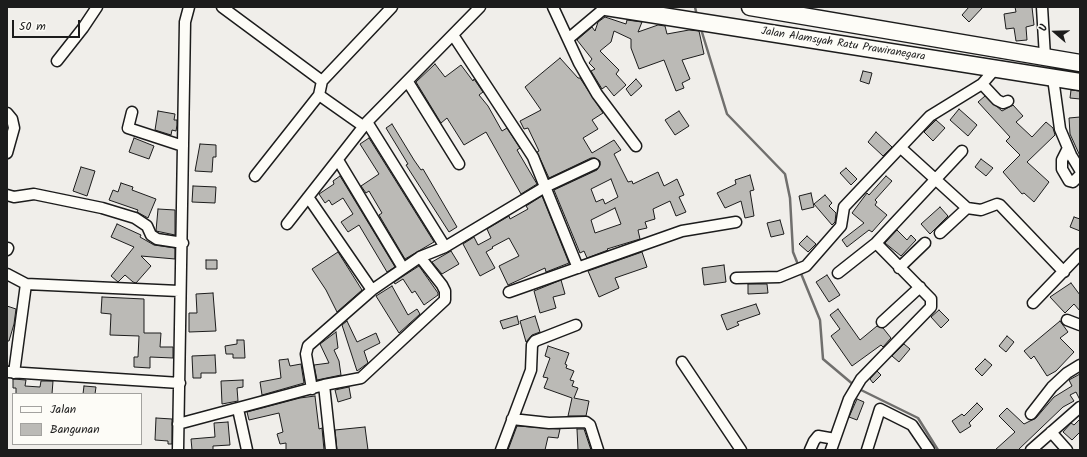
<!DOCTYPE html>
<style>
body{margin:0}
#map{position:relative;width:1087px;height:457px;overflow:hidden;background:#f0eeea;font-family:Kalam,sans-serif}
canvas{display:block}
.frame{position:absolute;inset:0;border:8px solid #1c1c1c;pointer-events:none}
.legend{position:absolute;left:12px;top:393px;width:130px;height:52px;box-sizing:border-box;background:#fdfcf7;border:1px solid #a3a29f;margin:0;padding:5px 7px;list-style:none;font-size:12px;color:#1c1c1c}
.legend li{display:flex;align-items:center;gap:8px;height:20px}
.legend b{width:20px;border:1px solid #a3a29f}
.north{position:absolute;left:1035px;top:12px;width:40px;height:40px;-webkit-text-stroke:3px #fdfcf7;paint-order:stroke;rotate:290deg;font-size:11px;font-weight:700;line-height:16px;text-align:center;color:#1c1c1c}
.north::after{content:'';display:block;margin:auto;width:14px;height:18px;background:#1c1c1c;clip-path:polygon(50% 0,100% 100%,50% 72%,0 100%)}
.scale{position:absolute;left:12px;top:20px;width:68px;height:18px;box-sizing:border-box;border:2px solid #1c1c1c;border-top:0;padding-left:5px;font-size:12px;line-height:14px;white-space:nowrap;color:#1c1c1c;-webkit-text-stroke:3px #fdfcf7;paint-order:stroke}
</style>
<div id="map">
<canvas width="1087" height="457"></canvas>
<div class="frame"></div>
<ul class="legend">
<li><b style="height:5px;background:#fdfcf7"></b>Jalan</li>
<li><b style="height:11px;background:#bbbab6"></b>Bangunan</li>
</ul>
<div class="north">U</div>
<div class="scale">50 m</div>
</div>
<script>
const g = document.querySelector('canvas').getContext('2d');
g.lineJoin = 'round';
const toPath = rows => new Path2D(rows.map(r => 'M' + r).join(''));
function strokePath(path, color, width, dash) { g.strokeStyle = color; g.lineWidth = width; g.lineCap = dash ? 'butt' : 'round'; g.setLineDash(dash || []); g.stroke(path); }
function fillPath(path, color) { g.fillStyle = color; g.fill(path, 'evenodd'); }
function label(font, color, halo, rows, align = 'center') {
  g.font = font + ' Kalam,sans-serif'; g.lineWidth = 3.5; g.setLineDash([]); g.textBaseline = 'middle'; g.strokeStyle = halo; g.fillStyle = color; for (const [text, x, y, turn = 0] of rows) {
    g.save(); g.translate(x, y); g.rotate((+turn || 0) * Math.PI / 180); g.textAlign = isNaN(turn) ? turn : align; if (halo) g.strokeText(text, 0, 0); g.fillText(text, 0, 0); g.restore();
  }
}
strokePath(toPath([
 [695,7,697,16],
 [701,29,727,114,785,174,790,198,793,252,799,267],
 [800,271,820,320,823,359,855,386],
 [859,389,918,418,938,450]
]), '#706f6d', 2.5);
const building = toPath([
 [969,7,983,7,969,22,962,15,969,7],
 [1015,7,1032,7,1034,25,1026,27,1027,40,1016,41,1014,28,1006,29,1004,14,1016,12,1015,7],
 [605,17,626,24,627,20,642,22,638,32,658,25,665,26,667,34,689,30,699,31,704,54,682,60,690,79,682,83,684,88,676,91,664,60,639,69,631,48,631,39,614,31,611,42,600,51,619,70,616,74,626,85,614,96,606,86,602,89,591,71,595,69,589,63,592,59,577,40,592,27,595,31,598,22,605,17],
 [560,58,578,78,580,78,603,113,592,120,598,129,583,138,592,153,614,140,621,150,614,154,628,182,632,181,633,184,658,172,664,186,677,179,684,195,679,197,686,212,676,216,670,201,653,209,655,219,645,222,647,228,638,230,640,239,607,249,608,250,587,258,584,251,580,253,554,190,597,170,600,165,600,161,595,158,591,158,549,178,537,152,539,151,528,128,524,129,520,121,541,110,525,87,560,58],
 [611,179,618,197,605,204,603,199,596,202,591,189,611,179],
 [615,208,621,224,595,233,591,220,615,208],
 [435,64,445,77,461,65,473,81,474,79,483,92,479,95,488,106,502,131,507,128,518,145,520,148,517,150,537,184,521,194,486,132,464,145,447,118,441,123,416,82,435,64],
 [863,71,872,73,869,84,860,81,863,71],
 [636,79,642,86,631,96,626,89,636,79],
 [1071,90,1080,91,1080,99,1070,98,1071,90],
 [985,96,1002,111,1013,105,1023,116,1016,122,1032,137,1046,122,1053,128,1055,135,1027,162,1049,182,1034,202,1024,193,1022,194,1003,172,1020,155,1006,141,1010,137,978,102,985,96],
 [959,109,977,125,968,136,950,120,959,109],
 [158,111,175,114,174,120,177,120,177,125,176,131,172,130,171,135,155,130,158,111],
 [679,111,689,126,675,135,665,120,679,111],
 [1080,117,1080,156,1070,134,1069,118,1080,117],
 [936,120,945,128,933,141,924,132,936,120],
 [392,124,414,160,421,170,423,169,457,227,449,232,406,165,408,164,386,128,392,124],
 [876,132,892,147,883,156,868,142,876,132],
 [134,138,154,146,149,159,129,152,134,138],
 [369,138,434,242,405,259,379,215,382,213,369,191,366,193,361,186,379,174,360,144,369,138],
 [200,144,216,145,216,157,213,157,212,172,195,171,200,144],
 [981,159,993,168,986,176,975,167,981,159],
 [81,167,95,171,87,196,73,191,81,167],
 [846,168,857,179,851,185,840,173,846,168],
 [750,175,754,190,750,191,754,216,745,218,741,201,725,208,717,193,736,184,735,180,750,175],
 [340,176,395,267,387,272,359,225,348,232,341,222,353,214,343,198,332,205,329,200,325,203,319,194,334,184,333,181,340,176],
 [886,176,892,181,875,200,877,202,875,205,887,215,872,232,869,230,847,247,842,240,864,223,852,213,867,193,869,195,886,176],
 [121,183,133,187,132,190,156,199,148,218,137,212,138,210,109,200,113,190,118,192,121,183],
 [193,186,216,187,215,203,192,202,193,186],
 [811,193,814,207,802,210,799,196,811,193],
 [825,195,832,203,829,206,836,213,835,222,832,225,814,204,825,195],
 [542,196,569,263,546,272,545,268,508,285,499,266,519,256,509,238,492,247,493,248,486,252,495,268,480,276,463,244,474,237,478,245,491,238,487,229,509,216,510,219,528,209,526,206,542,196],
 [940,207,948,216,930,234,921,224,940,207],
 [158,209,175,210,175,235,156,231,158,209],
 [1074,217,1080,219,1080,231,1070,227,1074,217],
 [780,220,784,234,771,237,767,223,780,220],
 [117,224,141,235,140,237,154,245,175,248,175,259,141,256,151,266,136,283,133,282,125,275,118,282,111,276,134,247,111,237,117,224],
 [897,230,907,240,911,235,916,240,901,256,885,243,897,230],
 [807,236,816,244,808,252,799,244,807,236],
 [451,251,459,264,442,274,432,262,451,251],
 [338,252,362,290,337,312,326,290,312,269,338,252],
 [642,252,647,267,615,278,619,288,599,297,588,271,642,252],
 [206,260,217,260,217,269,206,269,206,260],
 [724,265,726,282,704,285,702,268,724,265],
 [419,266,438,293,438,295,424,305,415,291,412,293,403,279,395,284,394,282,419,266],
 [827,275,840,295,829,302,816,282,827,275],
 [561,280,565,294,553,297,556,308,540,313,534,291,561,280],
 [1071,283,1080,295,1080,311,1074,304,1065,313,1050,297,1071,283],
 [748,284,767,284,768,293,748,294,748,284],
 [392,286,408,315,417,309,420,314,399,333,376,296,392,286],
 [213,293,216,331,189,332,189,313,197,313,196,294,213,293],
 [102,297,144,299,144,333,161,333,160,347,173,347,173,358,150,357,150,368,134,367,134,357,138,357,139,336,110,335,111,314,101,313,102,297],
 [756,304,760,314,737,322,739,325,727,330,721,315,756,304],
 [7,306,16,309,14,324,9,341,7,341,7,306],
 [838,309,860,340,877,326,883,328,891,338,883,347,881,345,852,366,831,336,840,329,830,315,838,309],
 [939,310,949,320,941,328,931,317,939,310],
 [517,316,519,324,503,329,500,321,517,316],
 [535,316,540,332,532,335,526,342,520,321,535,316],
 [347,321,357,342,376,333,380,343,364,351,368,363,357,371,342,325,347,321],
 [1060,321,1068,332,1060,338,1074,352,1056,371,1047,376,1034,356,1031,359,1024,351,1060,321],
 [336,332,338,348,334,350,339,361,341,375,317,380,314,365,329,363,320,344,336,332],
 [1007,336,1014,342,1006,352,999,346,1007,336],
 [237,340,244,340,245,358,233,358,233,354,226,354,225,346,237,344,237,340],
 [904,344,910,349,899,362,892,356,904,344],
 [548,346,569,353,565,364,567,365,566,368,574,371,570,380,574,381,572,386,578,388,574,398,589,401,586,416,568,416,572,398,544,388,548,378,543,377,550,358,545,356,548,346],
 [215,355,216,373,201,373,201,378,193,378,192,356,215,355],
 [288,359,290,366,301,364,304,383,262,395,260,382,281,378,279,360,288,359],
 [985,359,992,365,982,376,975,369,985,359],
 [877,371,881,375,873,383,870,379,877,371],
 [1080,374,1080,400,1076,392,1070,395,1074,401,1063,407,1018,450,995,450,1015,432,999,416,1007,408,1024,424,1036,418,1054,397,1072,386,1069,380,1080,374],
 [13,379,26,380,25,386,40,387,41,381,53,381,52,394,16,394,16,388,13,388,13,379],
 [243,380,243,387,237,388,238,401,222,404,221,381,243,380],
 [84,386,96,387,95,394,83,394,84,386],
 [349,387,351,398,338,402,335,390,349,387],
 [315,396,319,429,322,428,324,450,286,450,286,443,280,444,277,434,283,432,279,413,249,420,247,412,300,398,315,396],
 [857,399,864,402,857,420,849,417,857,399],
 [977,403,983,409,969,423,971,426,960,433,952,421,962,414,964,416,977,403],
 [156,418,172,419,172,444,168,444,168,441,155,440,156,418],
 [1080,419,1080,432,1072,440,1063,432,1071,423,1074,425,1080,419],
 [228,422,230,445,213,446,213,450,192,450,191,439,215,437,214,423,228,422],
 [517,426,560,429,558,438,548,437,545,450,508,450,517,426],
 [365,427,368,450,337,450,335,430,365,427],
 [577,429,584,429,591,450,578,450,577,429]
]);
fillPath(building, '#bbbab6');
strokePath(building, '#1c1c1c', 1);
const minor = toPath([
 [222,7,322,81,319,95,363,126],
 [553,7,579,63,597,94,636,146],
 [1042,7,1045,57],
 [453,35,533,157,578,268],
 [568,39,606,7],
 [57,61,83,28,97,7],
 [1053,78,1060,129,1071,155,1080,170],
 [322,81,392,7],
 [408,82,459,164],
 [982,84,997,100,1003,103,1008,101],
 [132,112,128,128,183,146],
 [7,113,12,119,14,128,7,153],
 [367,122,445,247,545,187,594,164],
 [901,148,967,208,981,210,997,204,1000,205,1064,272],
 [1068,148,1062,160,1062,169,1069,181,1073,182,1080,175],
 [338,160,403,268],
 [255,176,319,95],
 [7,195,14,197,34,194,102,208,135,218,147,226,151,235,157,239,183,243],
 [308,197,372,290],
 [287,224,367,122,480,7],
 [940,233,967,208],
 [7,250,8,248],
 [899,268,925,243],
 [838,273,876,243],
 [7,274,26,284],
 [736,278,779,277,806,266,841,226,844,207,930,116,982,84,995,69],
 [509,292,682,231,736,222],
 [1033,303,1080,254],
 [1067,320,1080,325],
 [882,322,920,287],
 [682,362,741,450],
 [8,372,180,383],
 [14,373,26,284,179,291],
 [324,385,331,450],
 [312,389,306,354,308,346,372,290,420,257,445,247],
 [238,409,247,450],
 [1031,414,1052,387,1067,373,1080,365],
 [512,419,549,423,586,422,590,425,598,450],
 [178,424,324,385,361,378,445,300,445,291,442,285,420,257],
 [1051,432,1067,450],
 [178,450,185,22,189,7],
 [501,450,531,370,532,345,535,341,576,325],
 [810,450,814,441,818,436,835,439],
 [831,450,849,399,861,379,931,307,931,299,876,243,962,151],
 [867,450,880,409,912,425,929,450],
 [1031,450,1080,407]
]);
const trunk = toPath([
 [606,7,1080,82],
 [750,7,1080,63]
]);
strokePath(minor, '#1c1c1c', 13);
strokePath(trunk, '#1c1c1c', 19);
strokePath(minor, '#fdfcf7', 10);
strokePath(trunk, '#fdfcf7', 16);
label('11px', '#1c1c1c', '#fdfcf7', [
 ["Jalan Alamsyah Ratu Prawiranegara",843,45,9]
]);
</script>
